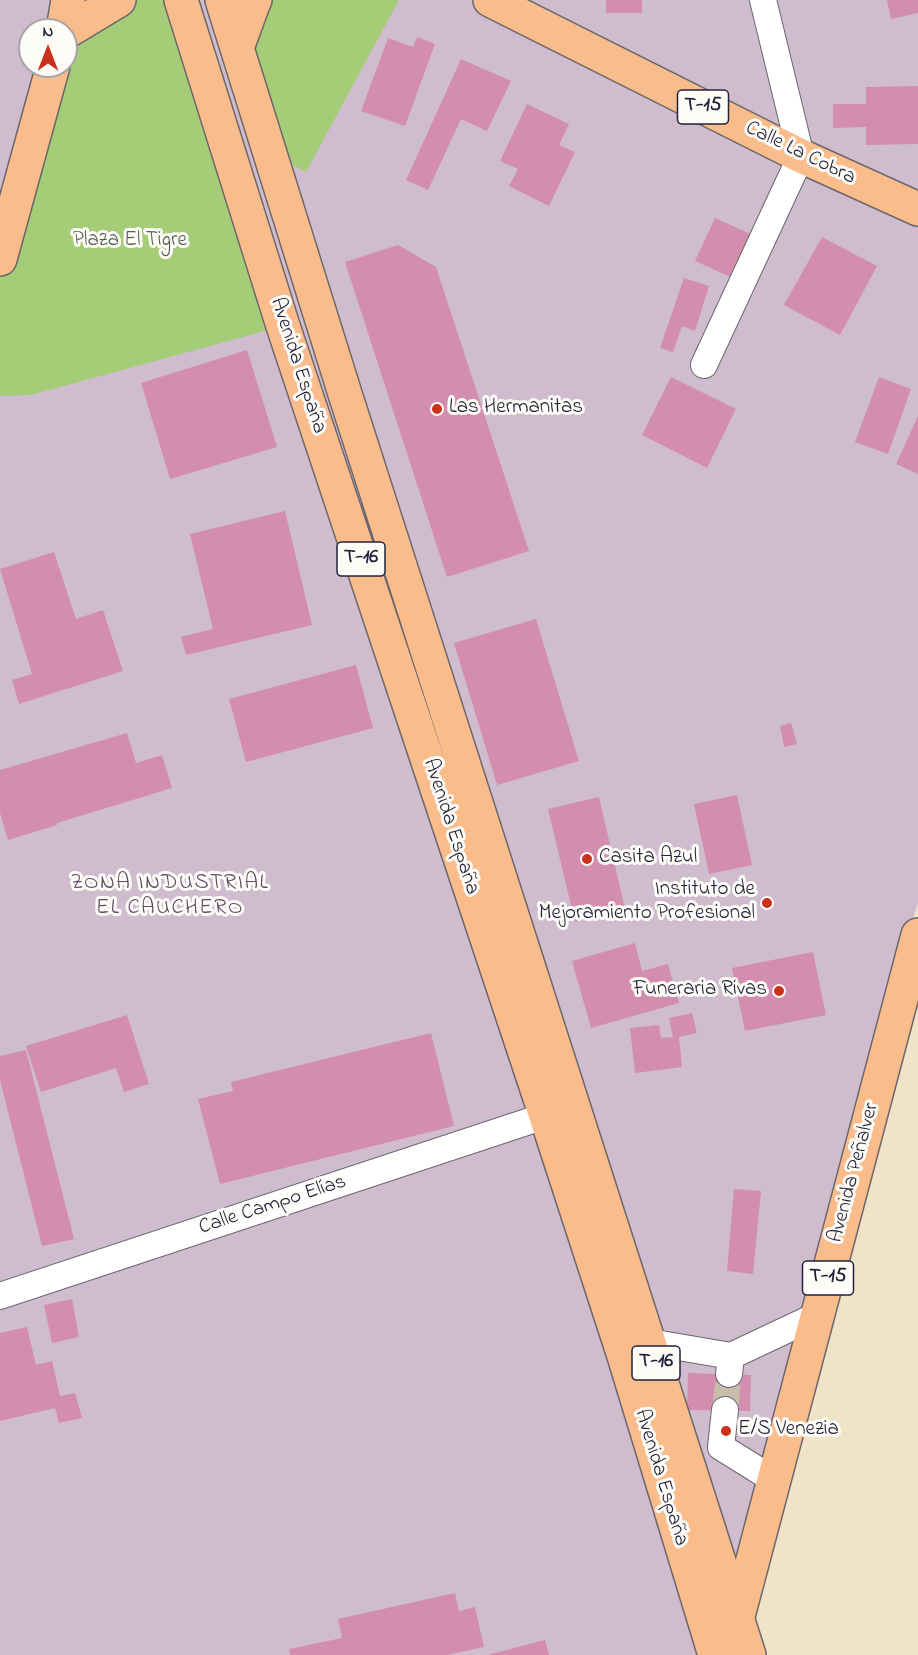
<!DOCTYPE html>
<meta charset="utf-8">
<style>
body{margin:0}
#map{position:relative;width:918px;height:1655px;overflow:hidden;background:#f1e3c7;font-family:"Indie Flower",sans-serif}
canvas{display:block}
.north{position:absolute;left:18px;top:18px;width:60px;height:60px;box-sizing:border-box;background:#fdfcf7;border:2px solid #a5a5ac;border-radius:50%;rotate:0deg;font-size:16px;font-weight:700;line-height:24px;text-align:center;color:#22223b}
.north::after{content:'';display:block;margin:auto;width:21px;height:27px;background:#c8321e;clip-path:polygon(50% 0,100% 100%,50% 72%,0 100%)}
</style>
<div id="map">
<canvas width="918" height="1655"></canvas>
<div class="north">N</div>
</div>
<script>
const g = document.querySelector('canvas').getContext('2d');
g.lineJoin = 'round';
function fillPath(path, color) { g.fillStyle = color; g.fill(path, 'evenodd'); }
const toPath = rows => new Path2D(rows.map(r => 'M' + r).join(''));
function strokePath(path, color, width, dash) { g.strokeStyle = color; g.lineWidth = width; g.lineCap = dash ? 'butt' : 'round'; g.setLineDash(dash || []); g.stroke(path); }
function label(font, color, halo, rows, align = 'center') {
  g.font = font + ' "Indie Flower",sans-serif'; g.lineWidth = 6; g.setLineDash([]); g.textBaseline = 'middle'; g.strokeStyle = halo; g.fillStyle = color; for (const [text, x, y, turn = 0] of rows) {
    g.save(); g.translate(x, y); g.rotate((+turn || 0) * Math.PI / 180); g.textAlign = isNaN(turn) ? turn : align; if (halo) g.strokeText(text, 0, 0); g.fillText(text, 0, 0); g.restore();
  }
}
fillPath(toPath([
 [0,0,918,0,918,903,892,985,734,1655,0,1655],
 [30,30,66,30,66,66,30,66]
]), '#cfbdcf');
fillPath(toPath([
 [119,0,181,0,283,326,31,395,0,396,0,259,66,66,66,32],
 [255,0,399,0,306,172,270,154,237,48]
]), '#a5cc76');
fillPath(toPath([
 [606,0,642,0,642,13,606,13],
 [887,0,918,0,918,13,891,19],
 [417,37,435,44,405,126,361,111,388,38,413,47],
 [461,59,511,81,487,131,461,119,428,190,406,180],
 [918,86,918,144,866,145,866,127,833,128,833,104,866,104,866,87],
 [527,104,569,124,559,145,575,152,549,206,509,186,518,169,500,161],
 [715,218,755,236,735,279,695,261],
 [822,237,877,266,840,335,784,305],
 [398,245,436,267,529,551,447,577,345,262],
 [684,278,709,286,695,331,682,326,673,352,660,348],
 [247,350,277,447,170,479,141,383],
 [671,377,736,409,707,468,642,435],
 [879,377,911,389,888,454,855,442],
 [918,416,918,474,896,464],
 [285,511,312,625,186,655,181,637,213,629,190,534],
 [54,552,76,619,103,610,123,671,19,704,12,680,32,674,0,569],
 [536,619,579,761,497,785,454,643],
 [356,665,373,728,246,762,229,699],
 [791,723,797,744,784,747,780,726],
 [127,733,136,763,162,755,172,788,57,823,57,825,8,840,0,813,0,770],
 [737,795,752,865,709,874,694,804],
 [599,797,625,909,575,922,548,809],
 [635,943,642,971,668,964,679,1003,591,1028,572,961],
 [813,952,826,1015,745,1031,732,968],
 [692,1013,697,1033,679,1037,682,1067,635,1073,630,1028,659,1025,661,1038,673,1037,669,1018],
 [127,1015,149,1084,124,1092,116,1068,41,1092,26,1046],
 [431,1033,454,1126,220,1184,198,1099,233,1091,231,1082],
 [26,1050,74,1239,42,1246,0,1080,0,1056],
 [734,1189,761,1191,753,1274,727,1271],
 [72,1299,79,1337,52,1343,44,1305],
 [27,1327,36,1365,52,1361,60,1396,75,1393,82,1418,59,1423,55,1408,0,1421,0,1333],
 [688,1373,751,1375,750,1411,687,1410],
 [455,1593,459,1611,475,1607,484,1647,447,1655,290,1655,289,1649,342,1638,338,1619],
 [545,1640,549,1655,491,1655,491,1654]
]), '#d38daf');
strokePath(toPath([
 [725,1410,729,1374]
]), '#c8bcab', 26, [26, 13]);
const minor = toPath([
 [704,365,801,156,763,0],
 [0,1296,563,1110],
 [649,1342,731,1356],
 [729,1374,731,1356,818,1315],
 [725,1410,721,1447,774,1480]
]);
const major = toPath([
 [490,0,801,156,918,209],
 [737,1620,918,935]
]);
const highway = toPath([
 [181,0,283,326,546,1116,624,1356,715,1655],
 [222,0,346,397,749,1655],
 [63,30,68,0],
 [66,32,119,0],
 [237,48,253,4,255,0],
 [0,259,53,66]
]);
strokePath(minor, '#6a666c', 28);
strokePath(major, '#6a666c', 36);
strokePath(highway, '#6a666c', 36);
strokePath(minor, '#fff', 26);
strokePath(major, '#f9bc8a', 33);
strokePath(highway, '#f9bc8a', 33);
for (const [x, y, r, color] of [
 [437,409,6,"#c8321e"],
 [587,859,6,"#c8321e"],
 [767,903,6,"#c8321e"],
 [779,991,6,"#c8321e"],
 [726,1431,6,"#c8321e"]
]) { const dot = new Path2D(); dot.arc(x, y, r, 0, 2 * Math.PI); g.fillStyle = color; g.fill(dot); strokePath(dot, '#fdfcf7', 2); }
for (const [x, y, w] of [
 [703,107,51],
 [361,559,48],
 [828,1278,51],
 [656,1363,48]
]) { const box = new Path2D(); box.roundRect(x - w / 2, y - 17, w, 34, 4.5); g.fillStyle = '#fdfcf7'; g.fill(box); strokePath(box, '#22223b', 1.5); }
label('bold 20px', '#22223b', null, [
 ["T-15",703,107],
 ["T-16",361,559],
 ["T-15",828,1278],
 ["T-16",656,1363]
]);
label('21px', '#22223b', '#fdfcf7', [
 ["Calle La Cobra",800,154,26],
 ["Avenida España",297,366,72],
 ["Avenida España",450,827,72],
 ["Avenida Peñalver",855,1173,-75],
 ["Calle Campo Elías",273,1206,-18],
 ["Avenida España",660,1478,73]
]);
label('21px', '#505e50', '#fdfcf7', [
 ["Plaza El Tigre",130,242]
]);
label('21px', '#22223b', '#fdfcf7', [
 ["Las Hermanitas",449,409],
 ["Casita Azul",599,859],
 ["Instituto de",755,891,"right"],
 ["Mejoramiento Profesional",755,915,"right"],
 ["Funeraria Rivas",767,991,"right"],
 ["E/S Venezia",738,1431]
], 'left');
g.letterSpacing = '1.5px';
label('22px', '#604764', '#fdfcf7', [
 ["ZONA INDUSTRIAL",170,884],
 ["EL CAUCHERO",170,909]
]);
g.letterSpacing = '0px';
</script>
